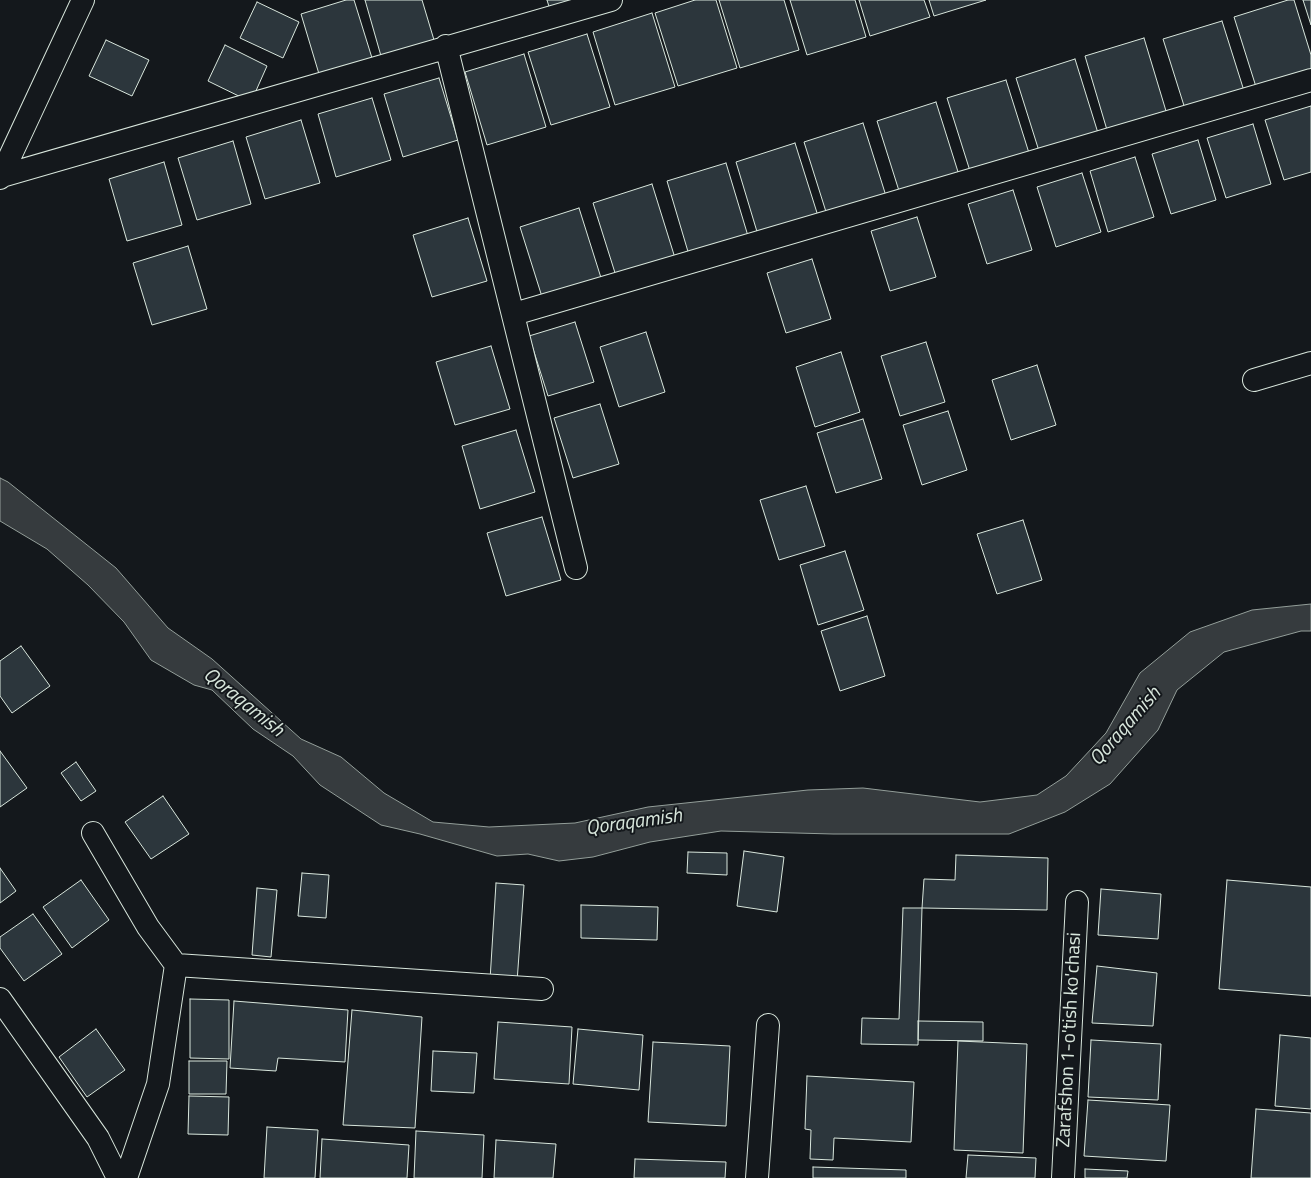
<!DOCTYPE html>
<style>
body{margin:0}
canvas{display:block;background:#14181c}
</style>
<canvas width="1311" height="1178"></canvas>
<script>
const g = document.querySelector('canvas').getContext('2d');
g.lineJoin = 'round';
function fillPath(path, color) { g.fillStyle = color; g.fill(path, 'evenodd'); }
const toPath = rows => new Path2D(rows.map(r => 'M' + r).join(''));
function strokePath(path, color, width, dash) { g.strokeStyle = color; g.lineWidth = width; g.lineCap = dash ? 'butt' : 'round'; g.setLineDash(dash || []); g.stroke(path); }
function label(font, color, halo, rows, align = 'center') {
  g.font = font + ' "Titillium Web",sans-serif'; g.lineWidth = 4; g.setLineDash([]); g.textBaseline = 'middle'; g.strokeStyle = halo; g.fillStyle = color; for (const [text, x, y, turn = 0] of rows) {
    g.save(); g.translate(x, y); g.rotate((+turn || 0) * Math.PI / 180); g.textAlign = isNaN(turn) ? turn : align; if (halo) g.strokeText(text, 0, 0); g.fillText(text, 0, 0); g.restore();
  }
}
const water = toPath([
 [0,478,8,482,116,568,168,628,212,659,301,739,341,757,384,793,433,822,489,827,575,823,648,807,808,790,863,788,980,802,1037,795,1066,776,1106,733,1140,673,1190,632,1252,610,1311,604,1311,631,1301,631,1224,652,1177,690,1158,730,1110,784,1065,812,1009,834,833,834,721,831,650,842,593,857,559,861,528,854,497,856,420,834,381,825,320,785,293,756,253,729,212,690,194,685,151,660,124,622,88,585,47,549,0,521,0,478]
]);
fillPath(water, '#363b3e');
strokePath(water, '#939e99', 1);
const building = toPath([
 [346,0,354,0,372,58,319,74,301,14,346,0],
 [365,0,422,0,434,40,381,56,365,0],
 [547,0,593,0,551,13,547,0],
 [695,0,716,0,737,68,678,86,655,13,695,0],
 [719,0,784,0,799,50,740,68,719,0],
 [790,0,855,0,866,37,807,55,790,0],
 [859,0,924,0,930,17,870,36,859,0],
 [929,0,986,0,934,16,929,0],
 [1288,0,1294,0,1311,55,1311,73,1257,90,1234,17,1288,0],
 [1303,0,1311,0,1311,25,1303,0],
 [257,2,299,22,283,58,240,38,257,2],
 [652,13,675,87,615,105,593,32,652,13],
 [1222,21,1245,94,1186,112,1163,39,1222,21],
 [587,34,610,107,551,125,528,52,587,34],
 [1144,38,1166,111,1107,130,1085,56,1144,38],
 [106,40,149,60,132,96,89,76,106,40],
 [225,45,267,66,251,102,208,81,225,45],
 [524,54,546,127,487,145,465,72,524,54],
 [1075,59,1098,133,1039,151,1016,78,1075,59],
 [439,78,458,140,403,157,384,94,439,78],
 [1006,80,1029,153,970,171,947,98,1006,80],
 [372,98,391,160,336,177,318,114,372,98],
 [936,102,959,175,900,194,877,121,936,102],
 [1311,106,1311,172,1284,180,1265,120,1311,106],
 [301,120,320,183,265,199,246,137,301,120],
 [863,123,886,196,827,215,804,142,863,123],
 [1253,124,1271,184,1226,198,1207,138,1253,124],
 [1198,140,1216,200,1171,214,1152,154,1198,140],
 [233,141,251,204,197,220,178,158,233,141],
 [795,143,818,216,758,235,736,162,795,143],
 [1135,157,1154,217,1108,232,1090,171,1135,157],
 [164,162,182,225,127,241,109,179,164,162],
 [726,163,748,236,689,255,667,181,726,163],
 [1082,173,1101,232,1056,247,1037,187,1082,173],
 [652,184,675,258,616,276,593,203,652,184],
 [1013,190,1032,250,987,264,968,204,1013,190],
 [579,208,602,281,543,300,520,227,579,208],
 [917,217,936,277,890,291,871,231,917,217],
 [468,218,487,281,432,297,413,235,468,218],
 [188,246,207,309,152,325,133,263,188,246],
 [812,259,831,319,786,333,767,273,812,259],
 [575,322,594,382,548,396,529,336,575,322],
 [646,332,665,392,619,407,600,347,646,332],
 [926,342,945,402,900,416,881,356,926,342],
 [491,346,510,409,455,425,436,362,491,346],
 [841,352,860,412,815,427,796,367,841,352],
 [1037,365,1056,425,1011,440,992,380,1037,365],
 [600,404,619,464,573,478,554,418,600,404],
 [948,411,967,470,922,485,903,425,948,411],
 [863,419,882,479,836,493,817,433,863,419],
 [516,430,535,492,480,509,462,446,516,430],
 [806,486,825,546,779,560,760,500,806,486],
 [542,517,561,580,506,596,487,533,542,517],
 [1023,520,1042,580,997,594,977,534,1023,520],
 [845,551,864,610,818,625,800,565,845,551],
 [867,616,885,676,840,691,821,631,867,616],
 [21,646,50,686,12,713,0,696,0,661,21,646],
 [0,751,27,788,0,807,0,751],
 [76,762,96,791,81,801,61,773,76,762],
 [163,796,189,834,151,859,125,822,163,796],
 [744,851,784,857,777,912,737,906,744,851],
 [688,852,727,853,727,875,687,873,688,852],
 [956,855,1048,858,1047,910,922,908,924,879,955,880,956,855],
 [0,868,16,891,0,903,0,868],
 [302,873,329,875,326,918,298,916,302,873],
 [81,880,109,920,72,948,43,907,81,880],
 [1227,880,1311,887,1311,996,1219,989,1227,880],
 [496,883,524,885,517,982,490,980,496,883],
 [257,888,277,890,271,957,252,955,257,888],
 [1101,889,1161,894,1158,939,1098,935,1101,889],
 [581,905,658,907,657,940,581,938,581,905],
 [903,908,922,908,918,1045,861,1044,862,1018,899,1019,903,908],
 [33,914,62,954,24,981,0,948,0,937,33,914],
 [1097,966,1157,973,1153,1026,1092,1023,1097,966],
 [190,999,229,1000,229,1059,190,1058,190,999],
 [234,1001,348,1010,345,1062,278,1058,276,1071,230,1068,234,1001],
 [352,1010,422,1017,415,1128,343,1125,352,1010],
 [918,1021,983,1022,983,1041,918,1040,918,1021],
 [498,1022,572,1027,569,1084,494,1079,498,1022],
 [96,1029,125,1070,87,1097,59,1057,96,1029],
 [578,1029,643,1035,639,1090,573,1084,578,1029],
 [1280,1035,1311,1038,1311,1109,1275,1106,1280,1035],
 [1091,1040,1161,1044,1158,1100,1088,1097,1091,1040],
 [958,1041,1027,1044,1023,1153,954,1150,958,1041],
 [653,1042,730,1046,726,1126,648,1122,653,1042],
 [433,1051,477,1053,474,1093,431,1091,433,1051],
 [189,1061,227,1061,226,1094,189,1094,189,1061],
 [807,1076,914,1082,911,1142,834,1138,833,1160,810,1159,811,1130,805,1129,807,1076],
 [189,1096,229,1097,228,1135,188,1134,189,1096],
 [1088,1100,1170,1105,1166,1161,1084,1156,1088,1100],
 [1256,1109,1311,1113,1311,1178,1251,1178,1256,1109],
 [267,1127,318,1130,315,1178,264,1178,267,1127],
 [416,1131,484,1135,482,1178,414,1178,416,1131],
 [322,1139,409,1145,407,1178,320,1178,322,1139],
 [496,1140,556,1144,553,1178,494,1178,496,1140],
 [968,1155,1036,1158,1035,1178,966,1178,968,1155],
 [635,1159,726,1162,725,1178,634,1178,635,1159],
 [813,1167,906,1170,906,1178,813,1178,813,1167],
 [1085,1169,1128,1171,1127,1178,1085,1178,1085,1169]
]);
fillPath(building, '#2c363c');
strokePath(building, '#d8e6dc', 1);
const street = toPath([
 [446,46,576,568],
 [2,176,611,0],
 [0,178,83,0],
 [514,314,1311,80],
 [1254,380,1311,363],
 [93,833,148,927,176,965,158,1084,126,1178],
 [176,965,542,989],
 [0,999,98,1138,118,1178],
 [757,1178,768,1025],
 [1063,1178,1077,902]
]);
strokePath(street, '#d8e6dc', 24);
strokePath(street, '#14181c', 22);
label('19px', '#d8e6dc', '#14181c', [
 ["Zarafshon 1-o'tish ko'chasi",1070,1040,-87]
]);
label('italic 20px', '#d8e6dc', '#14181c', [
 ["Qoraqamish",243,703,39],
 ["Qoraqamish",1126,727,-49],
 ["Qoraqamish",634,823,-8]
]);
</script>
